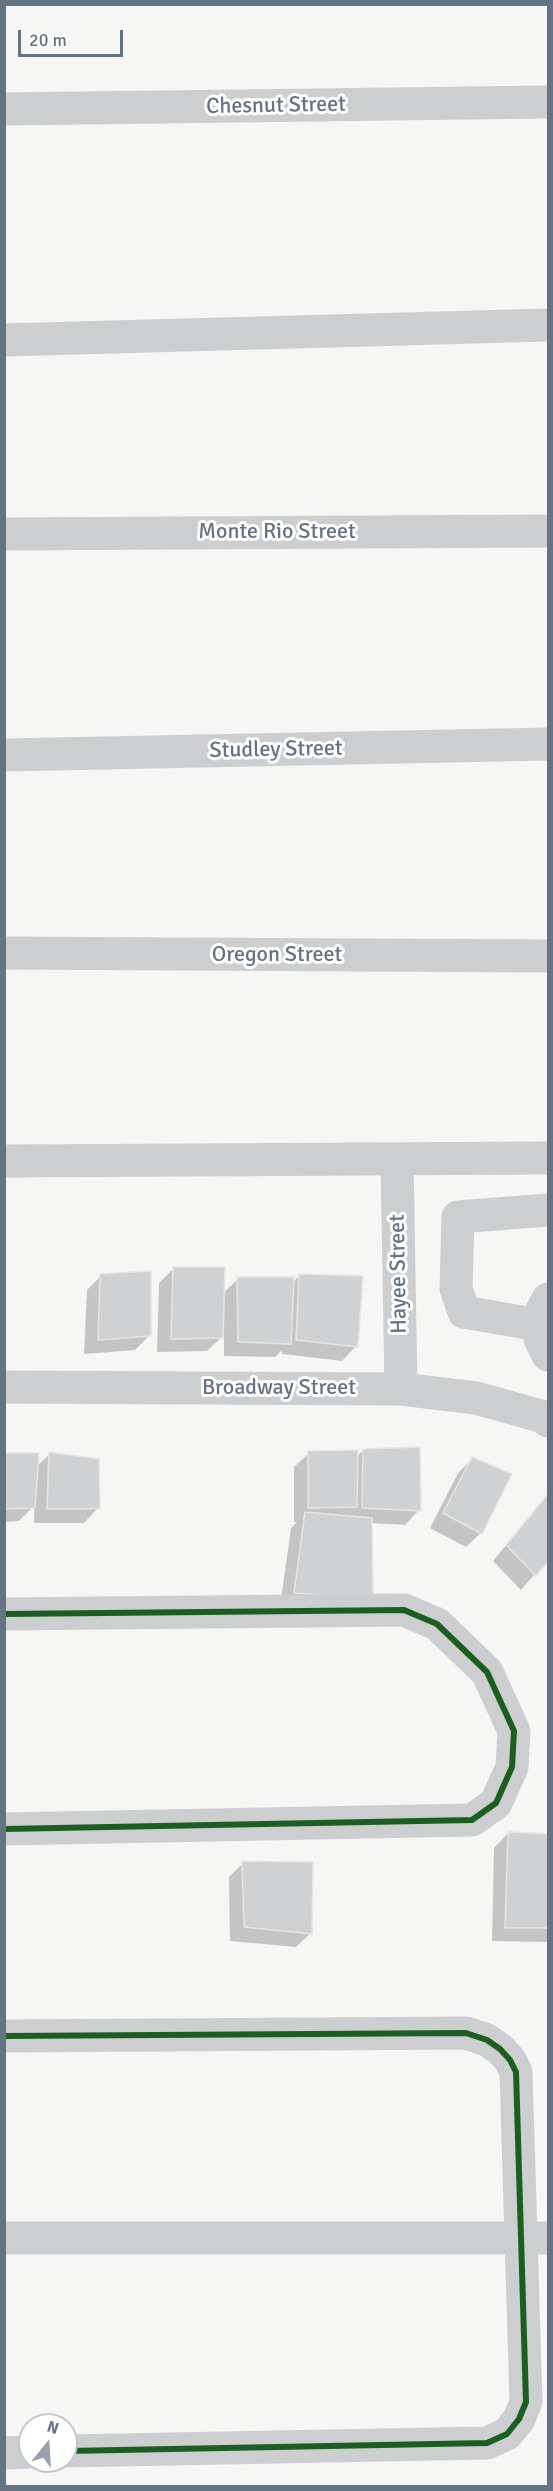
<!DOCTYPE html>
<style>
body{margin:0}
#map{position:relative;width:553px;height:2491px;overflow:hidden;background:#f6f6f5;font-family:Signika,sans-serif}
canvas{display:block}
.frame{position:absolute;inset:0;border:6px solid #657485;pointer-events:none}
.north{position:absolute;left:18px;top:2413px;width:60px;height:60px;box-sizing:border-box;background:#fff;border:2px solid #c1c7ce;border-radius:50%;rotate:18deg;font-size:16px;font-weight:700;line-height:24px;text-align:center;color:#657485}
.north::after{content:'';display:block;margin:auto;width:21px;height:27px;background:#98a2ac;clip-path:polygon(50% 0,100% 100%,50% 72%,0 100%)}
.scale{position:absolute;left:18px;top:30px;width:105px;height:27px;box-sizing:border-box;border:3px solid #657485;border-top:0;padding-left:8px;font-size:18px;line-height:21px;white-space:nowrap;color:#657485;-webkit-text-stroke:4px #fff;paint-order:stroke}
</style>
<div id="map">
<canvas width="553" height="2491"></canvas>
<div class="frame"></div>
<div class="north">N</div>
<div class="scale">20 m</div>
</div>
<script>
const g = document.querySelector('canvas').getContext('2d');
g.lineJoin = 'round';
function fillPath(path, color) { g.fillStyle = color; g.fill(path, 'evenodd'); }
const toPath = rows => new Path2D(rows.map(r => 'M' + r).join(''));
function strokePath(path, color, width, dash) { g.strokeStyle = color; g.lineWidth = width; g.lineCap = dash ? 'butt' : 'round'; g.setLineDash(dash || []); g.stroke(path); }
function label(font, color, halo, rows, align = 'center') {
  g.font = font + ' Signika,sans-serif'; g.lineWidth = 6; g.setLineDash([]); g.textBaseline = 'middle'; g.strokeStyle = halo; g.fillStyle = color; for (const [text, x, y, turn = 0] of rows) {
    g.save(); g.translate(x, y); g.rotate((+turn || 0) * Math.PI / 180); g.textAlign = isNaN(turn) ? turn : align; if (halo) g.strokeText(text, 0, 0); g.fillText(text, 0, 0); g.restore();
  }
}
fillPath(toPath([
 [174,1268,223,1293,238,1279,292,1283,299,1276,356,1346,342,1361,282,1354,282,1350,275,1357,224,1356,224,1335,207,1351,157,1352,159,1283],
 [101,1276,150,1335,135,1350,84,1354,87,1290],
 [363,1450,419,1510,405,1525,371,1523,372,1598,280,1607,291,1528,297,1522,294,1522,294,1467,309,1453,356,1458],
 [4,1454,36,1467,50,1454,98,1508,84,1523,34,1523,34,1506,19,1521,4,1522],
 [472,1459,481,1533,466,1547,430,1528,458,1473],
 [548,1497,548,1559,521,1590,493,1561,534,1511],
 [508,1833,548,1835,548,1942,492,1941,494,1848],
 [243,1863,311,1933,296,1947,230,1941,229,1877]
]), '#0003');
const building = toPath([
 [173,1267,225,1267,223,1338,171,1339,173,1267],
 [151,1271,151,1336,98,1340,100,1274,151,1271],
 [299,1274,363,1276,358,1347,296,1340,299,1274],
 [237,1277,294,1277,291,1344,238,1342,237,1277],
 [420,1447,421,1511,362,1508,363,1449,420,1447],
 [358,1450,357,1507,308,1508,308,1451,358,1450],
 [49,1452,99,1459,100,1509,47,1509,49,1452],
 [4,1453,39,1453,35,1508,4,1509,4,1453],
 [472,1457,512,1474,482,1534,443,1513,472,1457],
 [548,1494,548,1562,536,1576,506,1545,548,1494],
 [305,1512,372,1518,373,1598,294,1593,305,1512],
 [508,1832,548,1834,548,1928,505,1928,508,1832],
 [242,1861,313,1862,312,1934,244,1927,242,1861]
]);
fillPath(building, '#d0d1d2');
strokePath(building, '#e5e5e4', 1.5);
strokePath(toPath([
 [4,109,548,102],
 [4,340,548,325],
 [4,534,548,531],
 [4,755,548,744],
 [4,953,548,956],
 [397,1159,401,1389],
 [4,1161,548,1158],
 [548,1299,541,1312,539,1325,540,1339,548,1355],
 [539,1325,464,1312,456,1289,458,1217,548,1210],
 [4,1387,401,1389,476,1398,544,1417,548,1421],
 [4,1614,404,1610,437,1624,487,1672,514,1731,512,1767,496,1803,472,1820,4,1829],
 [4,2036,466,2033,487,2040,500,2049,510,2060,516,2072,526,2402,519,2419,507,2434,487,2443,66,2451],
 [4,2238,548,2238],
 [4,2453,30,2452]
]), '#cdced0', 33);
strokePath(toPath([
 [4,1614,404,1610,437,1624,487,1672,514,1731,512,1767,496,1803,472,1820,4,1829],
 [4,2036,466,2033,487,2040,500,2049,510,2060,516,2072,526,2402,519,2419,507,2434,487,2443,66,2451]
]), '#1b5e20', 6);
label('22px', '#657485', '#fff', [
 ["Chesnut Street",276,106,-1],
 ["Monte Rio Street",277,532],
 ["Studley Street",276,750,-1],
 ["Oregon Street",277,955],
 ["Hayee Street",399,1274,-91],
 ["Broadway Street",279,1388]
]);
</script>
